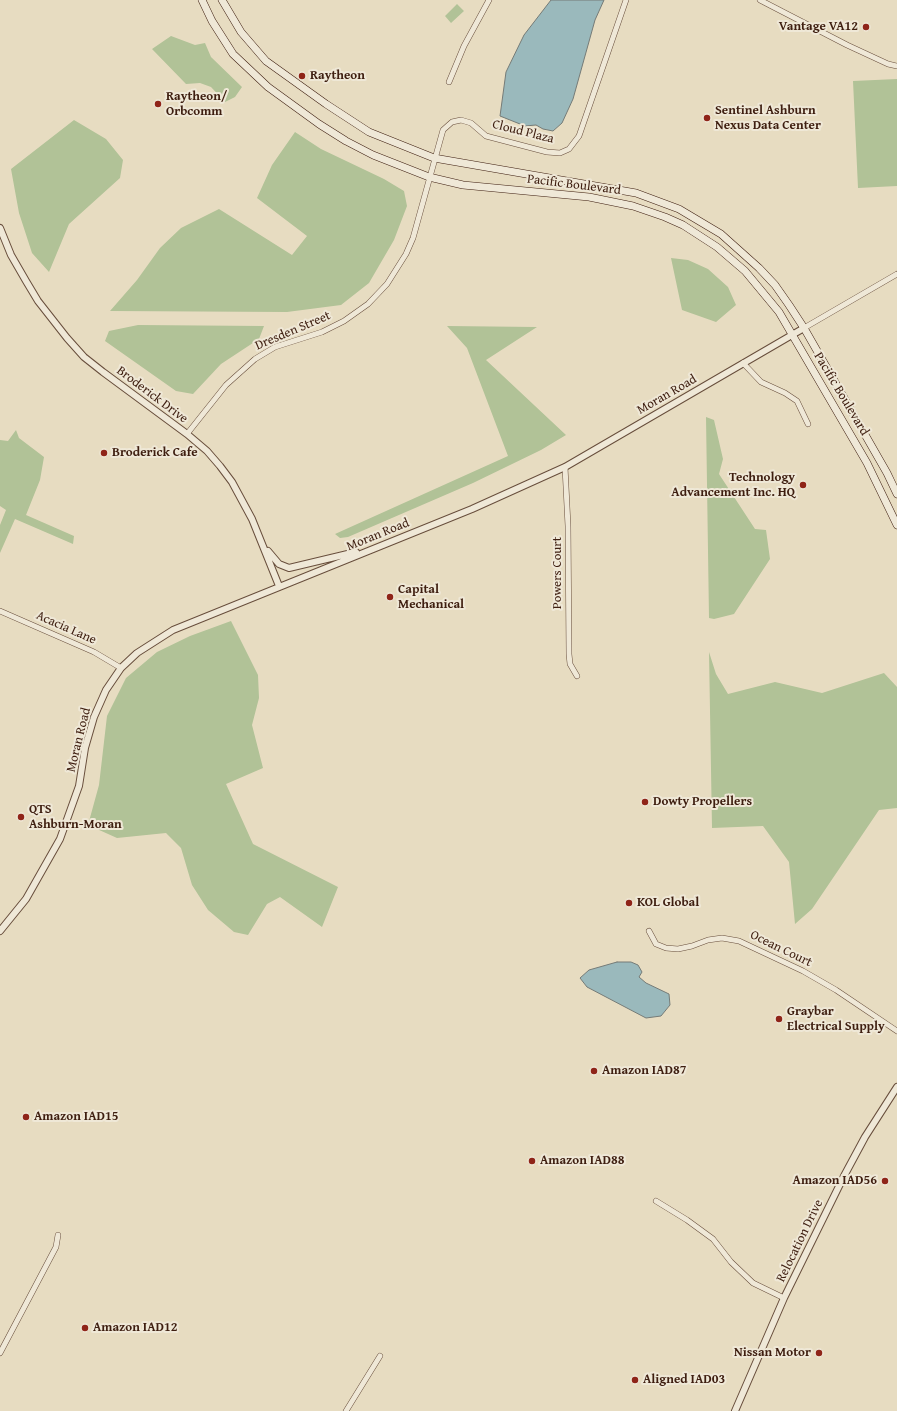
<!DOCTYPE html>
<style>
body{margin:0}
canvas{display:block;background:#e7dcc1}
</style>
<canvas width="897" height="1411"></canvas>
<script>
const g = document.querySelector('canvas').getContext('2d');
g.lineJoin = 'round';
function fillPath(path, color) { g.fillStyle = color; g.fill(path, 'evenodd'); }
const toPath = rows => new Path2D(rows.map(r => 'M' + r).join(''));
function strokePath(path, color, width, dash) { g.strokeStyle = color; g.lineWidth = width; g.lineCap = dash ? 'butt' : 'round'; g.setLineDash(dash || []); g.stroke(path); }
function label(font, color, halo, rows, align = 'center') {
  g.font = font + ' "Gentium Book Plus",serif'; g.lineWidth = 4; g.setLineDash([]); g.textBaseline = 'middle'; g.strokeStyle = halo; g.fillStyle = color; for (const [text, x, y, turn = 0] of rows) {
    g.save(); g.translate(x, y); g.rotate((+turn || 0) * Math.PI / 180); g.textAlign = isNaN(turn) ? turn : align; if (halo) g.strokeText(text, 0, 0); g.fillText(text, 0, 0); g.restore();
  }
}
fillPath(toPath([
 [457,4,464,11,451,23,445,16],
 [171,36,195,45,205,43,211,57,242,87,235,97,225,102,211,87,200,83,186,84,152,49],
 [897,79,897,186,858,188,853,81],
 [74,120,106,139,123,160,120,178,69,224,49,272,32,253,19,213,11,169],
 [295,132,321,149,384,179,404,191,407,206,394,240,369,283,341,305,287,312,110,311,137,280,160,248,181,228,219,209,292,255,307,236,257,198,272,165],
 [671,258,688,260,708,269,728,287,736,305,716,322,682,310],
 [138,325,264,326,259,339,221,364,193,394,176,391,105,341,109,331],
 [447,326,537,327,486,360,566,435,541,450,473,483,348,537,340,538,335,534,508,456,467,348],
 [706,417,714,420,723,459,719,474,755,529,766,530,770,559,734,614,714,619,709,618],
 [16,430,19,438,44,457,40,480,26,515,74,536,73,544,15,519,0,553,0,525,6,510,0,506,0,440,8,441],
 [231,621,258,675,259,698,252,725,263,768,226,784,253,844,338,887,322,927,280,897,267,904,248,935,234,932,208,910,192,885,181,848,166,833,117,838,88,825,99,785,107,716,126,678,157,652,190,636],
 [709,652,716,674,728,694,775,682,822,693,884,673,897,687,897,808,879,810,812,909,795,924,789,862,763,826,712,828]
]), '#b1c297');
const water = toPath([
 [551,0,604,0,595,20,573,99,562,123,553,131,543,129,536,125,525,126,500,116,506,72,524,35,551,0],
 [617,962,631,962,638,965,642,972,639,977,646,983,669,994,670,1005,661,1016,646,1018,587,987,580,978,589,970,617,962]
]);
fillPath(water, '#9ab9bc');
strokePath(water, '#757b77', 1);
const minor = toPath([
 [760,0,847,45,888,64,897,66],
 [449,82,464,46,489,0],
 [804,328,897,274],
 [743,363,761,382,785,393,797,401,808,424],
 [187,434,226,385,255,359,275,347,322,332,344,321,368,304,387,284,406,254,413,238,443,130,452,122,461,120,471,123,486,136,547,152,560,153,569,149,579,136,626,0],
 [565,467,568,526,569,654,570,664,577,676],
 [0,611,94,652,121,668],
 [649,931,656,944,666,948,678,949,692,946,708,940,722,938,739,941,803,971,836,990,897,1031],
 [656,1201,687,1220,713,1239,731,1262,753,1283,784,1298],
 [0,1353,56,1247,58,1235],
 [346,1411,380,1356]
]);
const tertiary = toPath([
 [0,228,11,255,26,281,38,301,67,338,84,357,103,372,187,434,207,451,220,466,232,482,252,519,279,586],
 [268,551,279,564,289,568,356,552],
 [0,931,26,899,60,839,79,786,85,748,94,717,106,690,121,668,137,653,173,630,472,509,565,467,804,328],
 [735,1411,784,1298,844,1176,865,1137,897,1087]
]);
const secondary = toPath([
 [202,0,212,21,233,54,268,87,319,124,346,141,373,155,429,177,463,185,589,197,633,206,665,217,683,225,717,247,745,271,779,312,867,463,897,525],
 [222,0,241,32,266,61,326,104,369,132,434,158,636,193,679,209,721,234,759,268,775,285,789,305,804,328,887,473,897,494]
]);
strokePath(minor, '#684e3c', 6);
strokePath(tertiary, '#684e3c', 8);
strokePath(secondary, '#3e1e10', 8);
strokePath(minor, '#efe8d7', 5);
strokePath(tertiary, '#efe8d7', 6);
strokePath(secondary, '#efe8d7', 7);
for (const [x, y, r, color] of [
 [866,27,4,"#8f2418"],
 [302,76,4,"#8f2418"],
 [158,104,4,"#8f2418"],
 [707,118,4,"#8f2418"],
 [104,453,4,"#8f2418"],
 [803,485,4,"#8f2418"],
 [390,597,4,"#8f2418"],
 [645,802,4,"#8f2418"],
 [21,817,4,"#8f2418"],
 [629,903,4,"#8f2418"],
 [779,1019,4,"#8f2418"],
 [594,1071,4,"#8f2418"],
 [26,1117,4,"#8f2418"],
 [532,1161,4,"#8f2418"],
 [885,1181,4,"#8f2418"],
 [85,1328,4,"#8f2418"],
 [819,1353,4,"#8f2418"],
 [635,1380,4,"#8f2418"]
]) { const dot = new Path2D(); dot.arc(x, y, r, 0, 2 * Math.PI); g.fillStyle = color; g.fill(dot); strokePath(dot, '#efe8d7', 1.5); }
label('bold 13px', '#3e1e10', '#efe8d7', [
 ["Vantage VA12",858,27,"right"],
 ["Raytheon",310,76],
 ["Raytheon/",166,97],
 ["Orbcomm",166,112],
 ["Sentinel Ashburn",715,111],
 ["Nexus Data Center",715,126],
 ["Broderick Cafe",112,453],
 ["Technology",795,478,"right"],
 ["Advancement Inc. HQ",795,493,"right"],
 ["Capital",398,590],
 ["Mechanical",398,605],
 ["Dowty Propellers",653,802],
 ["QTS",29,810],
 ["Ashburn-Moran",29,825],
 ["KOL Global",637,903],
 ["Graybar",787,1012],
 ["Electrical Supply",787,1027],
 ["Amazon IAD87",602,1071],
 ["Amazon IAD15",34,1117],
 ["Amazon IAD88",540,1161],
 ["Amazon IAD56",877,1181,"right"],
 ["Amazon IAD12",93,1328],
 ["Nissan Motor",811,1353,"right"],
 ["Aligned IAD03",643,1380]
], 'left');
label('13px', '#3e1e10', '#efe8d7', [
 ["Cloud Plaza",523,132,14],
 ["Pacific Boulevard",574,185,7],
 ["Dresden Street",293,331,-23],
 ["Pacific Boulevard",841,394,59],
 ["Broderick Drive",152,395,37],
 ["Moran Road",667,395,-30],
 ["Moran Road",378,535,-22],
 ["Powers Court",558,573,-90],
 ["Acacia Lane",66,628,24],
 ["Moran Road",79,740,-76],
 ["Ocean Court",781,949,26],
 ["Relocation Drive",800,1241,-64]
]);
</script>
